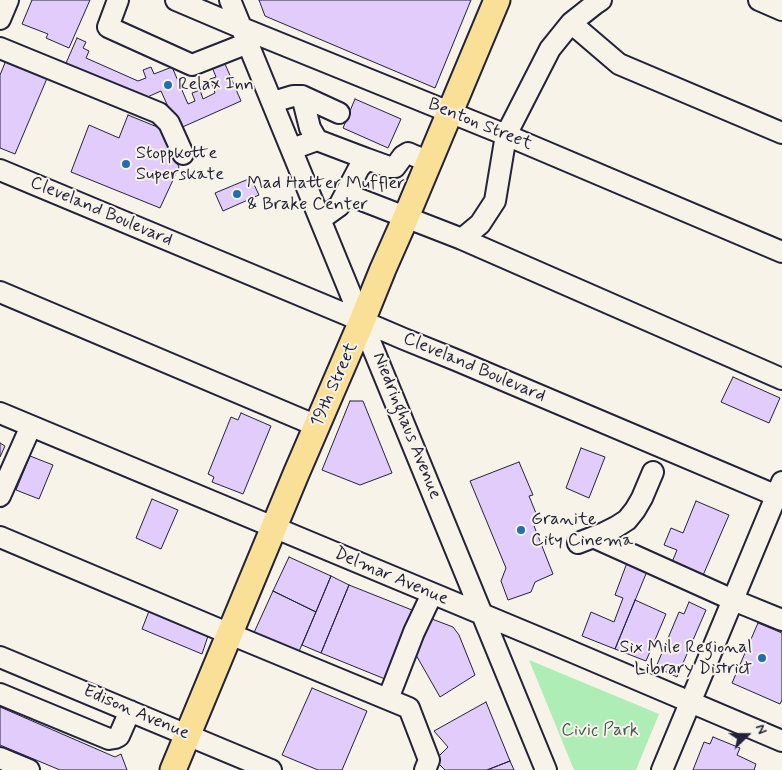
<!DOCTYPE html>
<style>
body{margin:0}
#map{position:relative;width:782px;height:770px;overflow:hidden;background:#f7f3e8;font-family:Mynerve,sans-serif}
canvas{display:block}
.north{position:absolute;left:722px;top:710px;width:50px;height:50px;-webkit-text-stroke:4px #f7f3e8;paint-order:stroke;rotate:68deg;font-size:14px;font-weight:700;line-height:20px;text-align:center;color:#22223b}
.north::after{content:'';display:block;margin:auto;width:18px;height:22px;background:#22223b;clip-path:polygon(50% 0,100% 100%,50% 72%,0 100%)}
</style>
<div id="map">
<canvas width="782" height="770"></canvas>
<div class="north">N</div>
</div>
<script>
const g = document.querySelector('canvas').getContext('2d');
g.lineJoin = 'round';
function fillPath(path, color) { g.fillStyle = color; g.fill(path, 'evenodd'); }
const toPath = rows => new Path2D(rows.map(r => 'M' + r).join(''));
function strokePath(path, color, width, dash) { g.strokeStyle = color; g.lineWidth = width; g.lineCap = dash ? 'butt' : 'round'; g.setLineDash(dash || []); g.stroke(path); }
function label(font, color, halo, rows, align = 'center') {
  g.font = font + ' Mynerve,sans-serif'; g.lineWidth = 4; g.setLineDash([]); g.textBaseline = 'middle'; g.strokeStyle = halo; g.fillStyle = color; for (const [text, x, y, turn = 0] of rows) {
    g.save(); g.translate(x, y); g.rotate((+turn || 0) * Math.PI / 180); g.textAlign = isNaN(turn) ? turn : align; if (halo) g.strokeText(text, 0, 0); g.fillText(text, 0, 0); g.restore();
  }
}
fillPath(toPath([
 [529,660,659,714,636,770,574,770]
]), '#aeedb5');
const building = toPath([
 [32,0,90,0,69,48,46,38,48,34,22,24,32,0],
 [259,0,471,0,435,88,265,16,259,0],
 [77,38,86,42,83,48,89,51,86,58,138,81,146,78,143,70,151,67,154,74,172,67,188,104,195,101,192,93,200,90,203,99,215,93,210,79,216,77,210,62,222,57,241,101,178,129,161,91,145,98,63,70,77,38],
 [7,58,48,76,15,154,0,148,0,75,7,58],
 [355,99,401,119,388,148,343,128,355,99],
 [128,115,167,131,179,156,176,161,179,167,160,208,71,172,89,125,119,138,128,115],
 [251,178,259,195,223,211,215,193,251,178],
 [733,377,780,398,769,423,721,402,733,377],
 [350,401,363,401,392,473,360,485,322,470,350,401],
 [241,413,271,426,243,494,212,482,214,477,208,474,231,417,238,420,241,413],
 [0,443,5,446,0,457,0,443],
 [581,448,605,457,589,498,566,488,581,448],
 [30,456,53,465,39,499,16,490,30,456],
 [519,462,533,495,529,496,540,523,534,526,553,574,535,582,531,592,508,600,501,581,506,568,470,481,519,462],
 [152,499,178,510,161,549,136,538,152,499],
 [696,501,729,515,701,580,670,567,677,550,664,545,671,528,683,533,696,501],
 [289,557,331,576,316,612,273,591,289,557],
 [628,560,648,569,615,649,582,636,591,612,614,622,623,598,615,595,628,560],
 [331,576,349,585,321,653,302,645,331,576],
 [349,585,412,610,385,679,321,653,349,585],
 [273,591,316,612,297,656,252,637,273,591],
 [635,600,666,614,646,661,615,649,635,600],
 [689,602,706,610,677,677,656,667,679,612,684,614,689,602],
 [151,606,210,630,202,654,142,629,151,606],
 [432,619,453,627,459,635,475,675,440,697,416,655,432,619],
 [758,623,782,633,782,700,780,704,732,683,758,623],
 [312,688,367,711,342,770,318,770,282,755,312,688],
 [486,702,510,761,487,770,445,770,435,760,448,747,434,731,486,702],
 [0,707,115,757,121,754,127,770,60,770,0,745,0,707],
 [713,737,740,748,737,755,756,764,754,770,693,770,704,742,710,744,713,737],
 [510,761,514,770,487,770,510,761]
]);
fillPath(building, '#e2ccfc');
strokePath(building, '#22223b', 1);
const minor = toPath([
 [118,0,108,27,192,65,248,43],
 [176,0,242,28,506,135,782,252],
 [230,0,546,770],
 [759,0,782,10],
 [0,19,8,0],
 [571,23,619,64,782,133],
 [0,48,159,113,169,123,183,154],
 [302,96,310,128,317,140],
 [273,102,293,96,302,96,339,113],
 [292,149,317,140,367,159],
 [0,170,362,321,404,339,456,360,782,498],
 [346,194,462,239,782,379],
 [321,219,339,206,359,168,367,159,389,167,395,167,403,156,408,153,429,162],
 [462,239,480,224,495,201,506,135,550,49,571,23,595,4,601,0],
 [0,292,317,426],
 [0,413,549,642,782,741],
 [0,496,31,426],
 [0,537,230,634,409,708,429,760,425,770],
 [593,537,733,600,782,620],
 [578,543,604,533,616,527,627,520,635,510,642,498,653,472],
 [0,657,271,770],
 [0,694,109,739,115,738,119,736,130,711],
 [388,699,414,632,432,594],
 [0,758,29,770],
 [662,770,782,482]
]);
const major = toPath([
 [173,770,296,474,362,321,383,269,406,217,497,0]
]);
strokePath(minor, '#22223b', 24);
strokePath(major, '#22223b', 29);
strokePath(minor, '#f7f3e8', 20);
strokePath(major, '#fadf96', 25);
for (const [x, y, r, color] of [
 [168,85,5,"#1f6fb2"],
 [126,164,5,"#1f6fb2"],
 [237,194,5,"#1f6fb2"],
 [521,530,5,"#1f6fb2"],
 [762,658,5,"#1f6fb2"]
]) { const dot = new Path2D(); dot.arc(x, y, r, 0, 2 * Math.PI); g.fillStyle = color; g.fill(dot); strokePath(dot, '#f7f3e8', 2); }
label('18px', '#22223b', '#f7f3e8', [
 ["Relax Inn",178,85],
 ["Stoppkotte",136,154],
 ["Superskate",136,175],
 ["Mad Hatter Muffler",247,184],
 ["& Brake Center",247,205],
 ["Granite",531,520],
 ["City Cinema",531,541],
 ["Six Mile Regional",752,648,"right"],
 ["Library District",752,669,"right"]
], 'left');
label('18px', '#22223b', '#f7f3e8', [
 ["Benton Street",480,125,22],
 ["Cleveland Boulevard",101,212,23],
 ["Cleveland Boulevard",474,368,23],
 ["19th Street",335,385,-66],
 ["Niedringhaus Avenue",406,426,68],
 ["Delmar Avenue",391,577,23],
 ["Edison Avenue",136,713,23]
]);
label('18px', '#45555a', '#f7f3e8', [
 ["Civic Park",600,731]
]);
</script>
